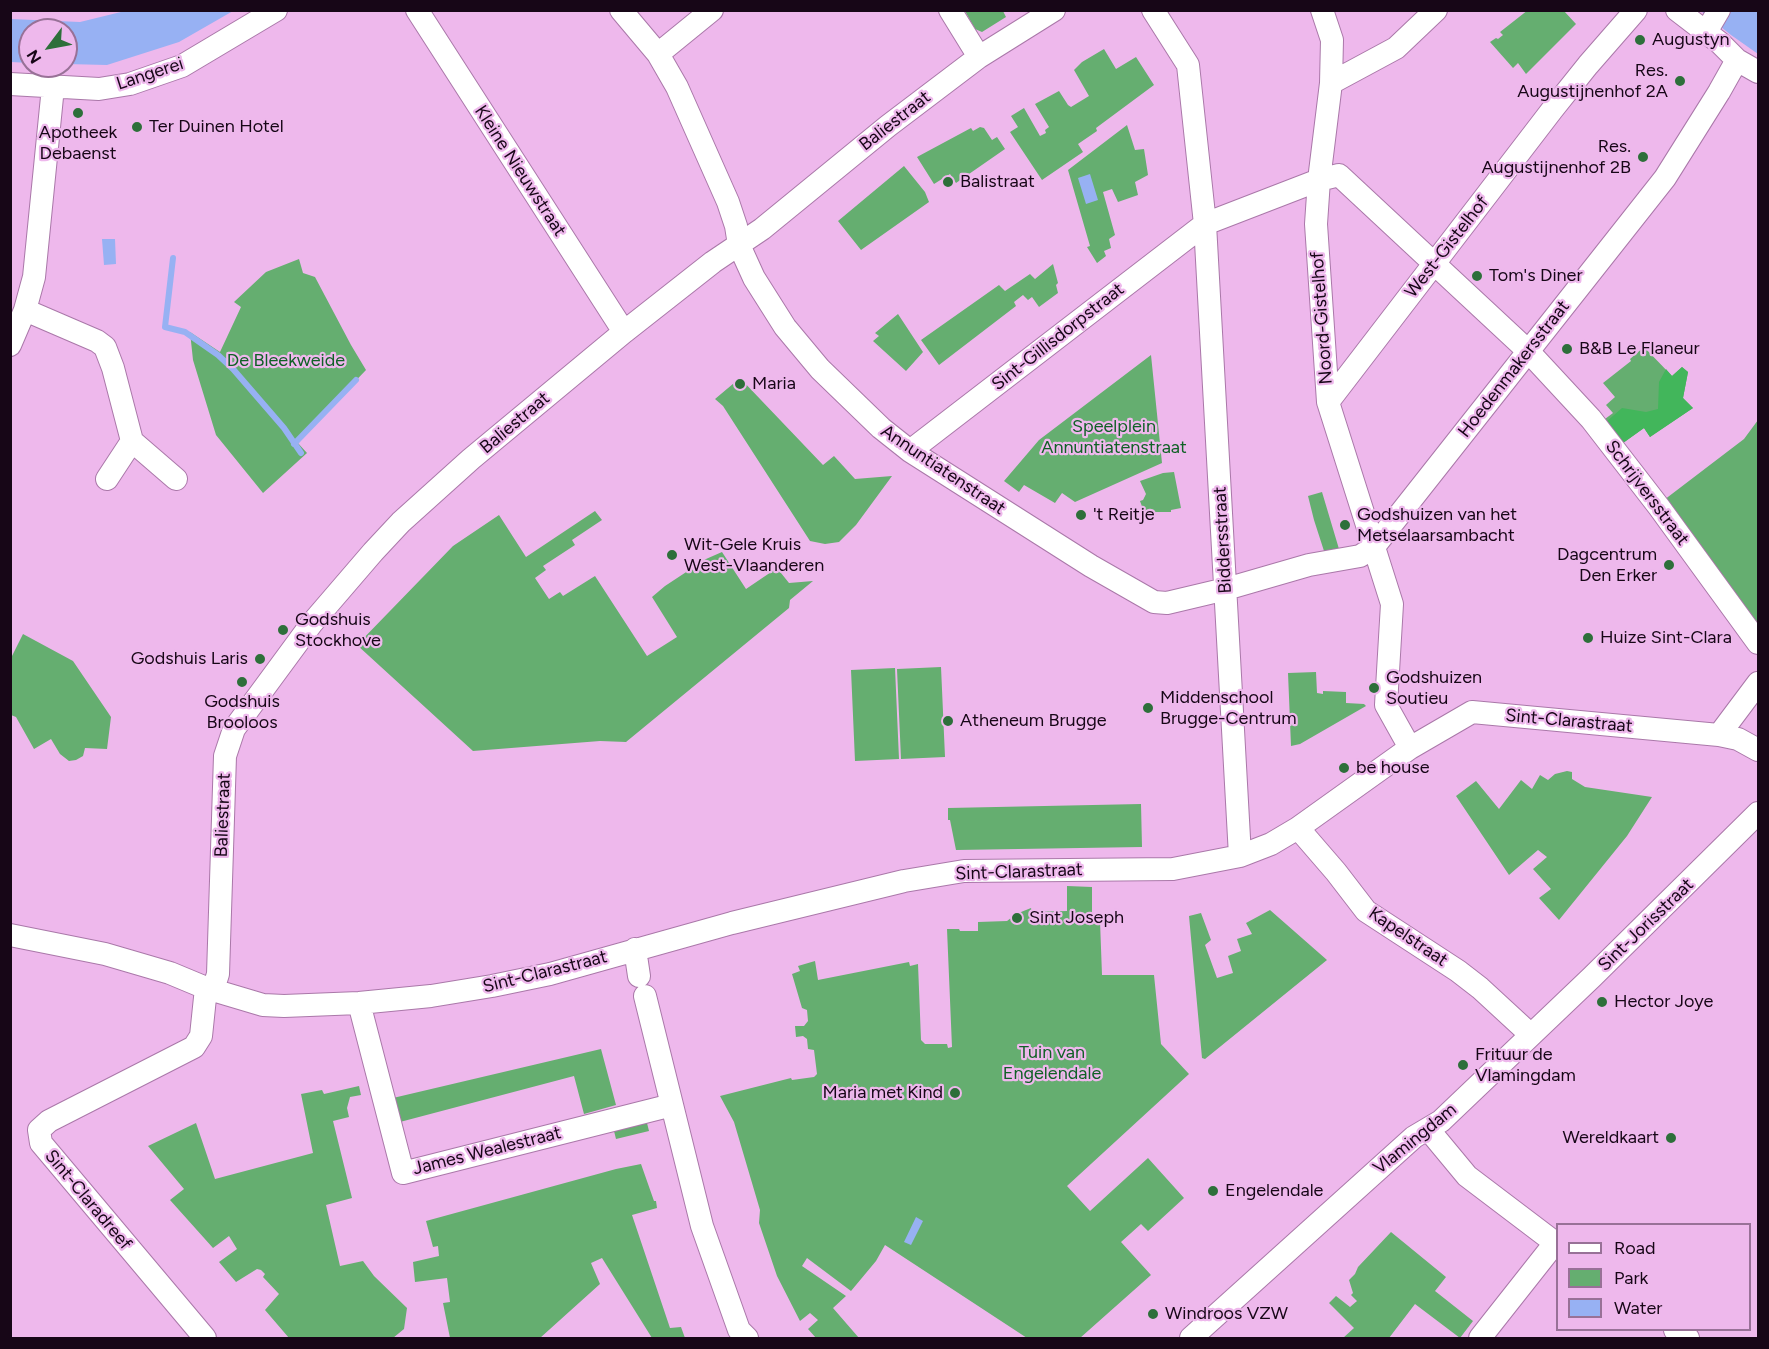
<!DOCTYPE html>
<style>
body{margin:0}
#map{position:relative;width:1769px;height:1349px;overflow:hidden;background:#eeb8ec;font-family:Figtree,sans-serif}
canvas{display:block}
.frame{position:absolute;inset:0;border:12px solid #170617;pointer-events:none}
.legend{position:absolute;left:1556px;top:1223px;width:195px;height:108px;box-sizing:border-box;background:#eeb8ec;border:2px solid #987197;margin:0;padding:8px 10px;list-style:none;font-size:18px;color:#170617}
.legend li{display:flex;align-items:center;gap:12px;height:30px}
.legend b{width:30px;border:2px solid #987197}
.north{position:absolute;left:18px;top:18px;width:60px;height:60px;box-sizing:border-box;background:#eeb8ec;border:2px solid #987197;border-radius:50%;rotate:238deg;font-size:16px;font-weight:700;line-height:24px;text-align:center;color:#170617}
.north::after{content:'';display:block;margin:auto;width:21px;height:27px;background:#2d6f3a;clip-path:polygon(50% 0,100% 100%,50% 72%,0 100%)}
</style>
<div id="map">
<canvas width="1769" height="1349"></canvas>
<div class="frame"></div>
<ul class="legend">
<li><b style="height:8px;background:#fff"></b>Road</li>
<li><b style="height:16px;background:#65ae70"></b>Park</li>
<li><b style="height:16px;background:#97b1f3"></b>Water</li>
</ul>
<div class="north">N</div>
</div>
<script>
const g = document.querySelector('canvas').getContext('2d');
g.lineJoin = 'round';
function fillPath(path, color) { g.fillStyle = color; g.fill(path, 'evenodd'); }
const toPath = rows => new Path2D(rows.map(r => 'M' + r).join(''));
function strokePath(path, color, width, dash) { g.strokeStyle = color; g.lineWidth = width; g.lineCap = dash ? 'butt' : 'round'; g.setLineDash(dash || []); g.stroke(path); }
function label(font, color, halo, rows, align = 'center') {
  g.font = font + ' Figtree,sans-serif'; g.lineWidth = 4.5; g.setLineDash([]); g.textBaseline = 'middle'; g.strokeStyle = halo; g.fillStyle = color; for (const [text, x, y, turn = 0] of rows) {
    g.save(); g.translate(x, y); g.rotate((+turn || 0) * Math.PI / 180); g.textAlign = isNaN(turn) ? turn : align; if (halo) g.strokeText(text, 0, 0); g.fillText(text, 0, 0); g.restore();
  }
}
fillPath(toPath([
 [1528,10,1564,11,1576,24,1526,74,1518,63,1513,68,1490,42,1496,38,1498,39,1503,35,1500,32],
 [965,11,1003,11,1006,17,982,32,975,29],
 [1104,49,1116,69,1136,57,1154,85,1096,128,1097,131,1078,144,1083,152,1042,180,1010,132,1018,127,1011,116,1024,108,1040,136,1046,133,1045,130,1049,127,1035,104,1059,91,1068,105,1071,107,1089,96,1074,70,1082,62],
 [1127,125,1135,150,1144,149,1148,175,1135,182,1138,195,1118,202,1112,189,1103,192,1115,235,1109,239,1111,248,1104,251,1106,256,1097,263,1087,247,1090,246,1068,170],
 [980,127,984,128,992,140,997,137,1005,149,956,183,950,174,934,184,917,157,971,128,973,131],
 [904,166,925,192,929,202,861,250,838,221],
 [299,259,303,273,315,277,351,345,366,370,297,442,307,453,263,493,216,435,193,360,190,332,220,352,241,307,234,302,266,272],
 [1053,264,1058,283,1056,285,1058,293,1039,307,1032,297,1028,300,1023,295,1014,302,1016,306,939,365,921,340,999,285,1005,291,1030,274,1035,279],
 [898,314,923,352,906,371,873,341,879,336,875,333],
 [1644,347,1672,376,1682,367,1688,372,1683,398,1693,408,1650,437,1644,428,1623,443,1605,419,1613,413,1606,405,1615,397,1603,383,1631,361,1630,359],
 [1151,355,1162,463,1075,502,1062,493,1055,503,1024,485,1019,492,1004,481,1039,440],
 [740,378,823,465,834,456,855,479,892,476,856,525,839,542,825,544,810,541,723,406,715,399],
 [1758,420,1758,621,1755,626,1664,500,1744,439],
 [1174,472,1181,508,1171,510,1171,512,1144,512,1140,501,1143,500,1146,494,1140,481,1163,473],
 [1322,492,1339,549,1324,551,1314,520,1308,496],
 [595,511,602,520,572,540,575,545,543,566,546,570,535,578,549,599,560,592,563,596,595,576,647,656,677,637,652,597,665,586,706,559,722,552,746,589,777,568,789,583,813,581,790,600,789,608,626,742,600,741,473,751,357,645,453,546,499,515,526,557],
 [23,634,73,661,111,717,107,749,85,748,83,756,76,760,69,761,60,754,51,739,34,749,16,717,11,715,11,658],
 [941,667,945,757,901,759,897,669],
 [895,668,899,759,855,761,851,670],
 [1316,672,1317,693,1323,694,1323,691,1346,692,1346,703,1364,704,1366,706,1300,744,1291,746,1288,673],
 [1567,771,1572,772,1572,779,1585,787,1652,797,1627,836,1559,920,1539,898,1551,889,1533,869,1547,857,1538,850,1509,875,1456,796,1476,781,1499,809,1521,780,1532,789,1540,775,1548,780,1555,774],
 [1141,804,1142,847,956,850,950,820,948,820,948,808],
 [1067,886,1092,887,1092,921,1100,921,1102,975,1154,975,1161,1044,1189,1074,1067,1186,1090,1211,1148,1158,1184,1198,1148,1231,1141,1224,1121,1242,1151,1275,1080,1338,1027,1338,885,1245,876,1261,851,1291,807,1258,802,1266,846,1296,833,1308,859,1338,816,1338,808,1329,818,1320,810,1313,800,1321,777,1276,759,1223,760,1210,734,1122,720,1096,791,1078,792,1080,814,1077,817,1074,814,1050,808,1049,807,1039,803,1036,796,1037,795,1026,804,1026,808,1021,807,1010,802,1008,792,974,800,971,798,966,815,961,818,980,909,962,910,966,918,964,921,1040,925,1044,947,1044,948,1048,952,1047,947,929,959,929,960,931,978,931,978,922,1007,921,1016,914,1031,908,1032,912,1067,911],
 [1270,910,1327,960,1205,1059,1202,1058,1189,916,1201,913,1211,940,1205,945,1217,978,1233,973,1228,956,1241,951,1237,939,1252,934,1246,923],
 [601,1049,616,1105,584,1114,574,1076,400,1122,393,1098],
 [359,1086,361,1095,350,1097,347,1108,349,1117,333,1121,352,1198,326,1205,340,1266,363,1261,374,1276,407,1308,404,1329,393,1338,289,1338,265,1310,279,1294,263,1277,265,1274,261,1270,257,1269,236,1282,219,1262,237,1249,229,1236,213,1248,170,1200,184,1189,148,1146,196,1123,215,1179,313,1153,301,1094,322,1090,324,1094],
 [647,1123,649,1131,616,1139,614,1131],
 [641,1164,654,1201,656,1201,657,1208,632,1215,670,1328,681,1327,685,1338,652,1338,602,1258,591,1263,600,1284,540,1338,450,1338,443,1303,450,1302,447,1278,415,1282,413,1262,439,1256,438,1246,433,1247,426,1221,616,1169],
 [1391,1232,1446,1277,1435,1291,1473,1321,1460,1338,1415,1304,1389,1338,1343,1338,1354,1328,1329,1303,1336,1296,1350,1307,1357,1301,1351,1295,1353,1293,1349,1280,1355,1274,1358,1267]
]), '#65ae70');
fillPath(toPath([
 [1682,367,1688,372,1683,398,1693,408,1650,437,1644,428,1623,443,1606,422,1622,408,1646,412,1658,409,1659,382,1666,369,1672,376]
]), '#42b65b');
fillPath(toPath([
 [125,11,233,11,179,42,107,65,66,64,66,30,30,30,30,63,11,62,11,19,80,22],
 [1701,11,1758,11,1758,54,1731,35],
 [1090,174,1098,200,1086,204,1078,178],
 [102,239,115,239,116,264,104,265],
 [916,1217,923,1221,911,1245,904,1242]
]), '#97b1f3');
strokePath(toPath([
 [173,258,165,327,185,332,218,355,233,369,284,428,301,453],
 [294,444,356,380]
]), '#97b1f3', 6);
const minor = toPath([
 [417,10,624,332],
 [621,10,658,54,677,87,728,202,736,226,739,245,754,278,785,327,820,369,881,428,910,451,1091,566,1154,602,1167,603,1226,589,1309,565,1360,556,1373,548,1665,178,1719,92,1737,60],
 [950,10,979,57],
 [1153,10,1188,65,1205,224,1240,856],
 [1322,10,1332,40,1331,83,1319,180,1316,224,1328,402,1392,604,1386,705,1410,748],
 [1677,10,1720,43,1737,60,1758,72],
 [1706,32,1719,10],
 [658,54,712,10],
 [1331,83,1396,48,1436,10],
 [10,84,99,89,130,84,182,66,276,10],
 [25,310,97,341,105,347,113,368,132,441,107,479],
 [10,345,25,310,34,277,53,87],
 [1328,402,1552,110,1588,65,1636,10],
 [132,441,176,479],
 [910,451,1205,224,1319,180,1339,175,1527,350,1591,419,1659,507,1758,643],
 [1719,735,1758,683],
 [1298,828,1336,872,1366,911,1458,971,1480,988,1531,1035],
 [10,935,105,954,170,973,206,988,263,1005,284,1006,359,1003,431,996,492,986,550,974,732,923,904,881,964,871,1173,869,1240,856,1271,844,1298,828,1410,748,1472,712,1719,735,1738,739,1758,750],
 [635,949,639,976],
 [213,990,218,974,225,756,234,729,312,623,373,552,401,522,471,459,624,332,713,262,762,229,888,126,979,57,1054,10],
 [645,996,702,1226,739,1330,747,1338],
 [359,1003,403,1173,672,1105],
 [1428,1129,1467,1176,1558,1245],
 [1675,1330,1688,1338],
 [205,1338,41,1143,39,1130,49,1121,194,1047,201,1036,206,988],
 [1191,1338,1414,1137,1441,1121,1592,977,1758,813],
 [1480,1338,1555,1243]
]);
strokePath(minor, '#aa78a9', 24);
strokePath(minor, '#fff', 22);
for (const [x, y, r, color] of [
 [1640,40,6,"#2d6f3a"],
 [1680,81,6,"#2d6f3a"],
 [78,113,6,"#2d6f3a"],
 [137,127,6,"#2d6f3a"],
 [1643,157,6,"#2d6f3a"],
 [948,182,6,"#2d6f3a"],
 [1477,276,6,"#2d6f3a"],
 [1567,349,6,"#2d6f3a"],
 [740,384,6,"#2d6f3a"],
 [1081,515,6,"#2d6f3a"],
 [1345,525,6,"#2d6f3a"],
 [672,555,6,"#2d6f3a"],
 [1669,565,6,"#2d6f3a"],
 [283,630,6,"#2d6f3a"],
 [1588,638,6,"#2d6f3a"],
 [260,659,6,"#2d6f3a"],
 [242,682,6,"#2d6f3a"],
 [1374,688,6,"#2d6f3a"],
 [1148,708,6,"#2d6f3a"],
 [948,721,6,"#2d6f3a"],
 [1344,768,6,"#2d6f3a"],
 [1017,918,6,"#2d6f3a"],
 [1602,1002,6,"#2d6f3a"],
 [1463,1065,6,"#2d6f3a"],
 [955,1093,6,"#2d6f3a"],
 [1671,1138,6,"#2d6f3a"],
 [1213,1191,6,"#2d6f3a"],
 [1153,1314,6,"#2d6f3a"]
]) { const dot = new Path2D(); dot.arc(x, y, r, 0, 2 * Math.PI); g.fillStyle = color; g.fill(dot); strokePath(dot, '#eeb8ec', 2); }
label('18px', '#170617', '#eeb8ec', [
 ["Augustyn",1652,40],
 ["Res.",1668,71,"right"],
 ["Augustijnenhof 2A",1668,92,"right"],
 ["Ter Duinen Hotel",149,127],
 ["Apotheek",78,133,"center"],
 ["Debaenst",78,154,"center"],
 ["Res.",1631,147,"right"],
 ["Augustijnenhof 2B",1631,168,"right"],
 ["Balistraat",960,182],
 ["Tom's Diner",1489,276],
 ["B&B Le Flaneur",1579,349],
 ["Maria",752,384],
 ["'t Reitje",1093,515],
 ["Godshuizen van het",1357,515],
 ["Metselaarsambacht",1357,536],
 ["Wit-Gele Kruis",684,545],
 ["West-Vlaanderen",684,566],
 ["Dagcentrum",1657,555,"right"],
 ["Den Erker",1657,576,"right"],
 ["Godshuis",295,620],
 ["Stockhove",295,641],
 ["Huize Sint-Clara",1600,638],
 ["Godshuis Laris",248,659,"right"],
 ["Godshuizen",1386,678],
 ["Soutieu",1386,699],
 ["Middenschool",1160,698],
 ["Brugge-Centrum",1160,719],
 ["Godshuis",242,702,"center"],
 ["Brooloos",242,723,"center"],
 ["Atheneum Brugge",960,721],
 ["be house",1356,768],
 ["Sint Joseph",1029,918],
 ["Hector Joye",1614,1002],
 ["Frituur de",1475,1055],
 ["Vlamingdam",1475,1076],
 ["Maria met Kind",943,1093,"right"],
 ["Wereldkaart",1659,1138,"right"],
 ["Engelendale",1225,1191],
 ["Windroos VZW",1165,1314]
], 'left');
label('18px', '#170617', '#eeb8ec', [
 ["Langerei",150,74,-18],
 ["Baliestraat",895,121,-38],
 ["Kleine Nieuwstraat",520,171,57],
 ["West-Gistelhof",1447,247,-52],
 ["Noord-Gistelhof",1322,318,-94],
 ["Sint-Gillisdorpstraat",1058,337,-38],
 ["Hoedenmakersstraat",1514,369,-52],
 ["Baliestraat",515,423,-40],
 ["Annuntiatenstraat",943,470,34],
 ["Schrijversstraat",1647,493,53],
 ["Biddersstraat",1223,540,-93],
 ["Sint-Clarastraat",1569,721,5],
 ["Baliestraat",223,815,-88],
 ["Sint-Clarastraat",1019,872,-2],
 ["Sint-Jorisstraat",1646,925,-44],
 ["Kapelstraat",1408,937,34],
 ["Sint-Clarastraat",545,972,-14],
 ["Vlamingdam",1415,1139,-39],
 ["James Wealestraat",487,1151,-14],
 ["Sint-Claradreef",88,1200,50]
]);
label('18px', '#106126', '#eeb8ec', [
 ["De Bleekweide",286,361],
 ["Speelplein",1114,427],
 ["Annuntiatenstraat",1114,448],
 ["Tuin van",1052,1053],
 ["Engelendale",1052,1074]
]);
</script>
